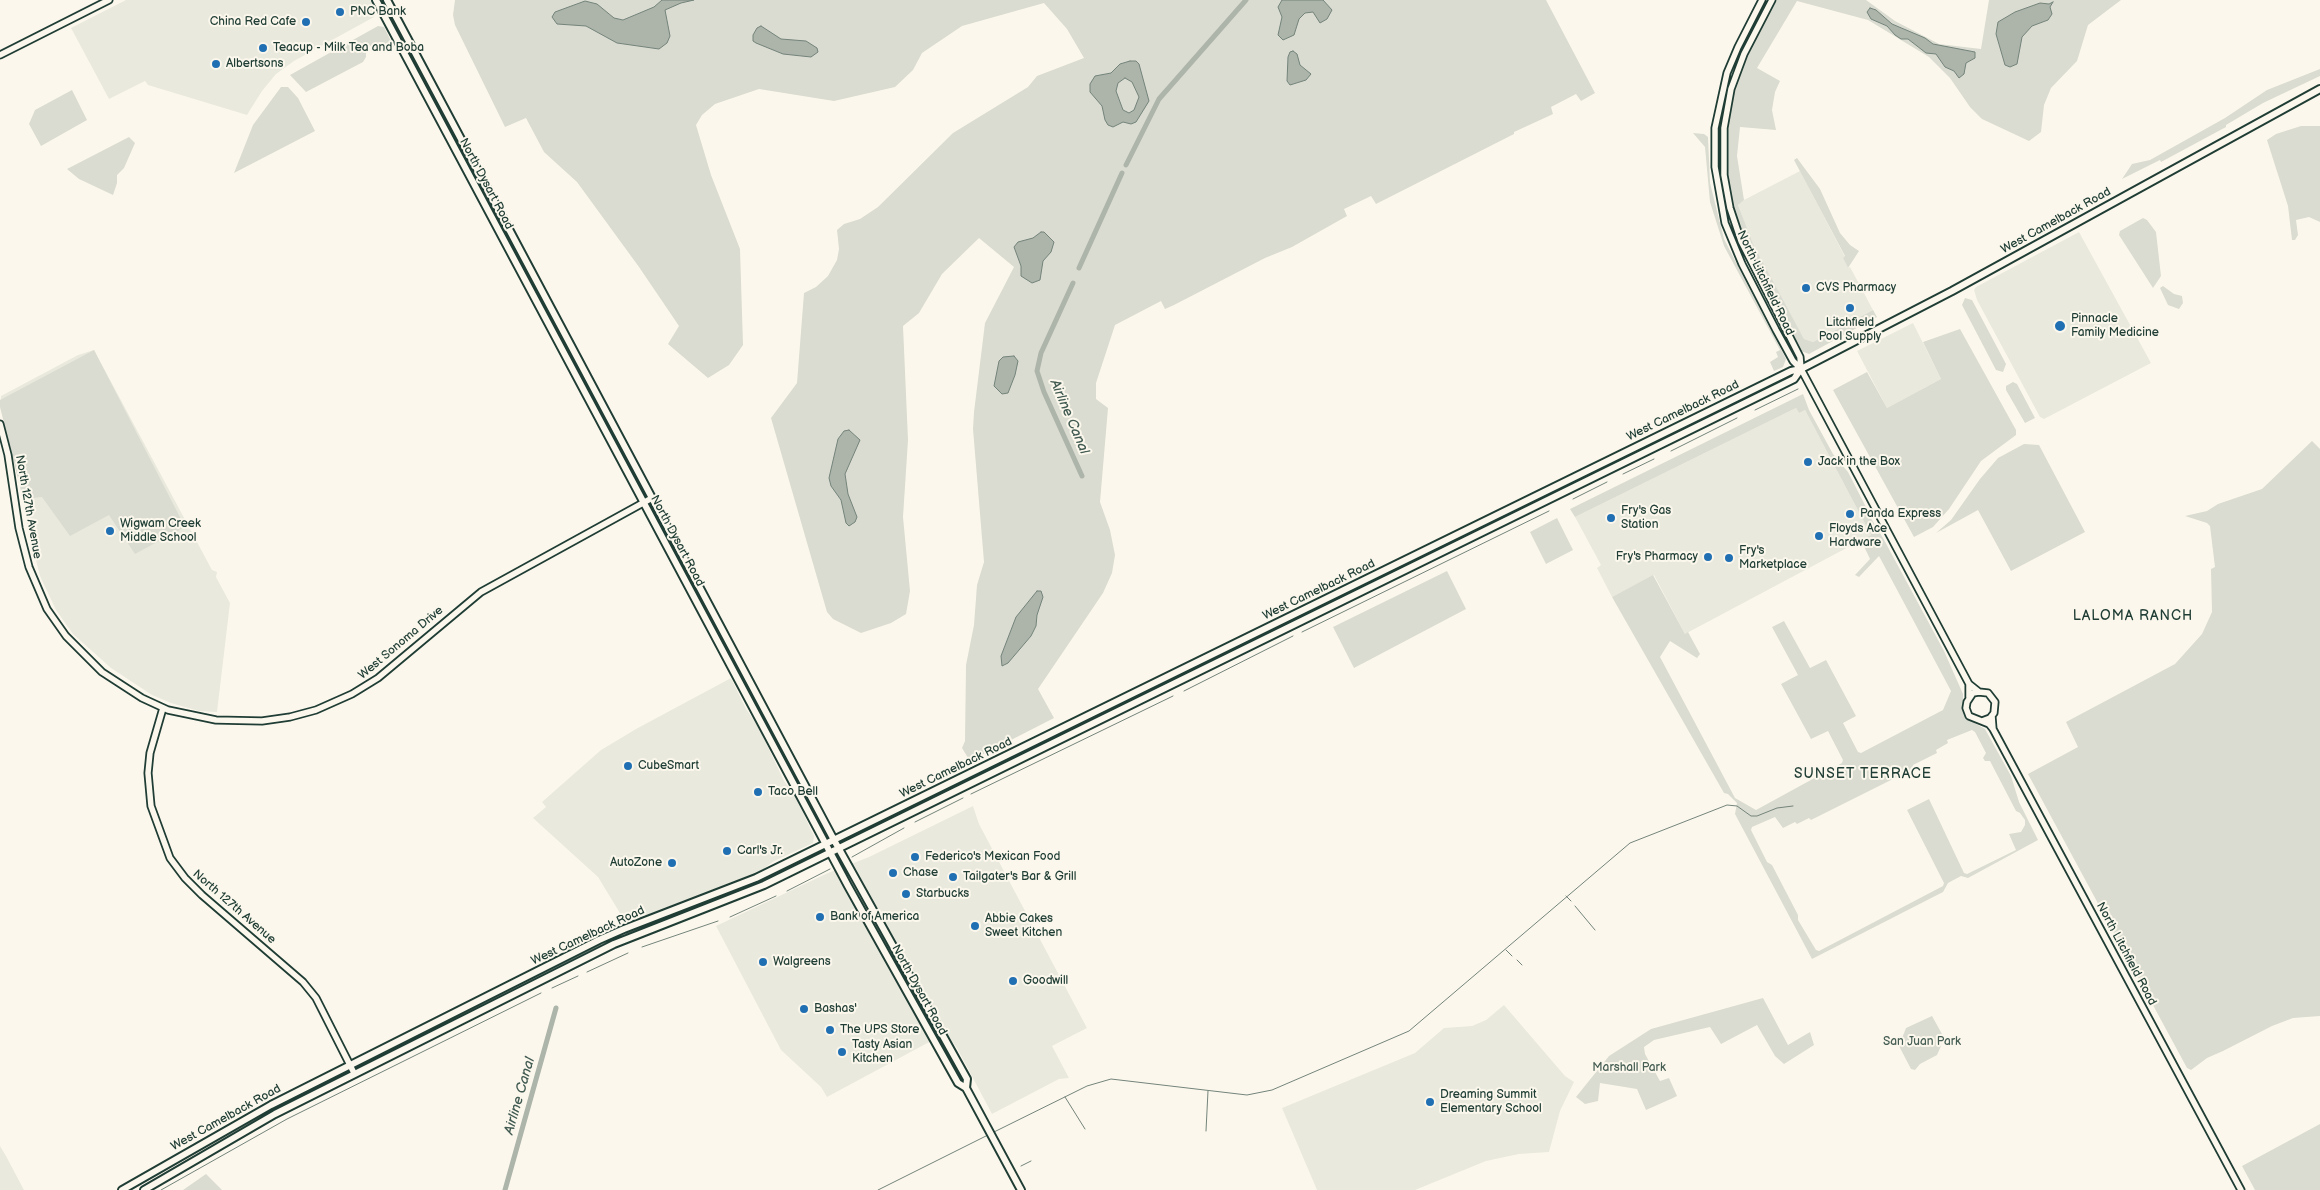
<!DOCTYPE html>
<style>
body{margin:0}
canvas{display:block;background:#fbf7ec}
</style>
<canvas width="2320" height="1190"></canvas>
<script>
const g = document.querySelector('canvas').getContext('2d');
g.lineJoin = 'round';
function fillPath(path, color) { g.fillStyle = color; g.fill(path, 'evenodd'); }
const toPath = rows => new Path2D(rows.map(r => 'M' + r).join(''));
function strokePath(path, color, width, dash) { g.strokeStyle = color; g.lineWidth = width; g.lineCap = dash ? 'butt' : 'round'; g.setLineDash(dash || []); g.stroke(path); }
function label(font, color, halo, rows, align = 'center') {
  g.font = font + ' "Balsamiq Sans",sans-serif'; g.lineWidth = 4; g.setLineDash([]); g.textBaseline = 'middle'; g.strokeStyle = halo; g.fillStyle = color; for (const [text, x, y, turn = 0] of rows) {
    g.save(); g.translate(x, y); g.rotate((+turn || 0) * Math.PI / 180); g.textAlign = isNaN(turn) ? turn : align; if (halo) g.strokeText(text, 0, 0); g.fillText(text, 0, 0); g.restore();
  }
}
fillPath(toPath([
 [126,0,371,0,377,12,374,17,294,61,276,74,262,91,247,115,148,85,145,81,109,99,71,28],
 [1800,171,1845,257,1843,258,1848,268,1850,267,1873,310,1813,342,1804,339,1774,285,1749,236,1738,205,1740,202],
 [2079,232,2151,363,2044,419,2040,417,1977,300,1974,290,1976,287],
 [1913,323,1941,379,1887,408,1857,351],
 [94,350,212,570,217,572,216,577,230,603,217,712,199,711,171,703,152,695,111,668,73,634,56,610,40,576,28,529,19,469,0,406,1,396,78,355],
 [1796,408,1799,413,1805,410,1871,535,1685,634,1654,575,1612,597,1597,568,1601,565,1575,517],
 [731,678,746,709,758,726,784,781,795,796,814,836,813,843,774,861,759,872,626,923,598,877,533,818,546,807,542,802,601,750,636,729],
 [973,806,979,824,1087,1028,1052,1046,1069,1078,1059,1079,992,1114,957,1048,946,1033,827,1097,821,1087,781,1050,716,926,828,873,869,857],
 [1504,1005,1565,1076,1574,1082,1560,1111,1549,1152,1519,1154,1486,1161,1415,1190,1317,1190,1282,1108,1415,1053,1444,1028,1472,1026,1486,1020],
 [0,1146,6,1156,24,1190,0,1190]
]), '#eae9de');
fillPath(toPath([
 [455,0,1546,0,1595,93,1581,101,1576,94,1551,107,1553,114,1551,115,1514,132,1514,134,1376,204,1371,196,1344,209,1347,216,1292,247,1265,258,1174,305,1165,309,1161,301,1115,325,1096,383,1096,399,1108,408,1100,502,1110,530,1115,555,1112,573,1103,593,1038,689,1054,718,970,761,962,748,965,741,966,665,974,625,977,585,984,562,973,429,974,412,985,323,1014,267,979,238,942,274,919,313,903,326,908,440,903,517,910,591,906,614,891,623,861,633,833,619,827,612,771,418,797,383,804,293,816,287,828,276,837,260,839,249,837,230,844,224,860,219,878,207,953,133,1028,87,1037,76,1084,58,1067,29,1044,3,962,26,922,53,913,70,895,87,834,101,759,89,715,104,702,115,696,125,711,175,740,249,743,345,729,365,708,378,668,344,679,326,639,267,577,182,544,152,526,118,505,127,455,25,453,15],
 [1777,0,1866,0,1895,21,1939,44,1981,49,1989,0,2121,0,2088,25,2077,61,2051,88,2044,105,2041,132,2029,141,1982,119,1970,107,1950,78,1929,57,1868,20,1797,1,1757,68,1780,81,1775,92,1772,110,1776,130,1740,127,1737,156,1744,200,1738,205,1753,244,1804,339,1813,342,1873,310,1877,317,1809,354,1801,351,1745,246,1732,206,1726,165,1728,118,1736,83,1759,31],
 [378,26,384,27,394,47,384,53,379,46,370,46,366,51,366,57,363,62,306,92,290,75],
 [2320,69,2320,76,2263,103,2226,125,2226,127,2161,162,2160,160,2122,179,2132,164,2150,160,2225,118,2267,90],
 [281,87,288,87,298,98,315,131,234,173,253,125],
 [72,90,87,120,41,146,29,124,35,110],
 [2301,126,2320,126,2320,222,2309,217,2296,220,2298,235,2295,240,2292,240,2288,206,2267,140,2276,134],
 [1693,133,1704,134,1708,137,1710,183,1724,239,1786,359,1783,367,1774,371,1770,362,1778,357,1776,352,1780,350,1724,246,1710,202,1705,147],
 [129,137,135,143,124,168,117,175,117,183,113,195,79,179,67,169],
 [1797,158,1820,189,1840,233,1850,245,1859,251,1848,268,1843,258,1845,256,1794,160],
 [2143,218,2147,220,2156,232,2161,276,2153,288,2119,235,2120,231],
 [2163,286,2174,294,2182,296,2183,303,2179,309,2168,305,2160,288],
 [1965,298,1972,300,2006,364,2003,372,1996,370,1962,305],
 [1960,329,2016,430,2016,435,1981,461,1949,509,1933,527,1914,537,1833,390,1867,372,1887,408,1941,379,1923,342],
 [94,350,185,527,135,554,109,515,70,536,42,497,23,499,0,407,0,400],
 [2013,382,2017,384,2035,418,2025,423,2006,390,2006,386],
 [1803,394,1809,410,1833,454,1848,472,1867,509,1869,515,1883,538,1944,651,1963,694,1963,706,1971,721,1985,729,2011,776,2019,802,2038,840,1968,878,1961,876,1948,883,1943,892,1812,959,1735,814,1737,803,1728,794,1724,793,1612,597,1653,575,1685,634,1688,632,1700,654,1697,658,1670,641,1660,657,1735,798,1756,810,1842,763,1843,760,1828,731,1811,739,1781,684,1798,675,1772,627,1784,621,1810,668,1826,660,1856,716,1843,723,1858,752,1861,753,1943,710,1951,691,1879,556,1859,577,1855,575,1870,559,1861,540,1871,535,1805,410,1799,413,1796,408,1575,517,1570,509],
 [1972,730,1975,732,1986,753,1983,758,1985,761,1990,761,2016,811,2020,813,2025,820,2025,825,2021,832,2009,834,2016,850,1967,874,1964,873,1929,799,1907,810,1944,883,1943,886,1819,951,1816,950,1798,920,1798,915,1772,865,1767,862,1751,830,1752,827,1775,817,1783,828,1795,822,1797,824,1809,818,1811,820,1913,769,1913,765,1937,753,1936,750,1948,743,1947,740],
 [2312,441,2320,449,2320,1016,2293,1018,2272,1026,2223,1051,2207,1058,2191,1070,2187,1068,2028,774,2078,747,2066,722,2175,664,2202,634,2212,612,2211,569,2215,567,2210,526,2207,523,2185,516,2207,511,2218,504,2262,489],
 [2024,444,2039,445,2085,532,2011,571,1978,510,1936,533,1951,520,1980,479,1998,458],
 [1557,518,1573,550,1546,564,1530,532],
 [1447,571,1466,609,1354,668,1333,627],
 [1763,998,1788,1045,1810,1032,1814,1045,1784,1064,1775,1056,1757,1025,1721,1044,1710,1027,1654,1040,1644,1047,1645,1054,1660,1081,1669,1078,1677,1096,1673,1098,1646,1110,1637,1089,1600,1083,1598,1101,1585,1104,1576,1097,1609,1056,1651,1029],
 [1932,1016,1942,1034,1941,1046,1937,1055,1920,1064,1915,1070,1911,1069,1899,1046,1906,1028],
 [2320,1124,2320,1190,2255,1190,2242,1166],
 [206,1174,222,1190,183,1190]
]), '#dbdcd1');
const water = toPath([
 [662,0,694,0,681,3,665,10,670,36,667,43,659,49,617,43,586,26,557,24,552,17,555,12,585,1,597,4,614,18,623,20,654,7,662,0],
 [1282,0,1323,0,1332,10,1327,19,1320,23,1313,12,1305,13,1299,19,1294,35,1283,40,1278,35,1282,17,1278,7,1282,0],
 [2053,2,2050,7,2052,14,2048,20,2032,26,2022,37,2017,64,2010,67,2005,65,1996,34,1998,22,2015,12,2040,3,2049,4,2053,2],
 [1870,8,1876,10,1892,24,1925,38,1933,44,1975,52,1975,58,1966,63,1964,74,1959,78,1954,71,1945,67,1936,54,1926,53,1908,39,1901,39,1895,35,1887,26,1871,19,1867,12,1870,8],
 [761,26,781,39,806,41,817,48,818,52,811,57,783,54,756,43,753,41,753,35,757,28,761,26],
 [1293,51,1297,54,1300,65,1311,74,1306,80,1290,85,1287,81,1288,57,1290,52,1293,51],
 [1130,61,1136,61,1139,64,1149,101,1136,122,1131,124,1123,122,1113,127,1108,125,1105,120,1102,106,1090,92,1090,84,1095,76,1111,73,1120,64,1130,61],
 [1125,78,1132,82,1139,97,1134,110,1129,113,1123,110,1116,91,1118,83,1125,78],
 [1041,232,1044,232,1054,242,1051,252,1043,261,1040,280,1032,283,1021,276,1021,266,1014,247,1018,242,1033,238,1041,232],
 [1014,356,1018,361,1015,375,1008,393,1002,394,994,386,999,361,1003,357,1014,356],
 [849,430,860,440,845,474,848,494,857,517,855,522,849,526,846,523,841,500,831,486,829,478,838,439,844,431,849,430],
 [1037,591,1041,591,1043,597,1037,615,1036,626,1031,636,1008,663,1002,666,1001,656,1016,617,1037,591]
]);
fillPath(water, '#adb4aa');
strokePath(water, '#74847b', 1);
strokePath(toPath([
 [1755,410,1798,389],
 [1671,451,1737,418],
 [1623,474,1654,459],
 [1573,499,1607,482],
 [1302,632,1549,511],
 [1184,691,1293,636],
 [971,794,1173,696],
 [915,822,963,798],
 [852,857,904,828],
 [787,891,830,869],
 [1566,896,1571,901],
 [1575,906,1595,930],
 [730,917,776,896],
 [642,947,718,921],
 [1506,950,1512,956],
 [1517,960,1522,965],
 [587,972,628,953],
 [552,988,578,976],
 [1065,1097,1085,1129],
 [1206,1131,1208,1091],
 [994,1132,1087,1086,1111,1079,1247,1095,1272,1090,1409,1031,1630,843,1727,805,1737,806,1751,816,1757,816,1777,808,1793,806],
 [1021,1166,1031,1161],
 [161,1190,287,1119,541,993],
 [878,1190,988,1135]
]), '#74847b', 1);
strokePath(toPath([
 [1126,165,1159,99,1246,0],
 [1079,268,1122,173],
 [1073,283,1041,353,1037,371,1044,392,1082,476],
 [505,1190,556,1008]
]), '#adb4aa', 5);
const secondary = toPath([
 [1762,0,1738,47,1727,73,1715,128,1715,167,1725,223,1742,264,1776,330,1793,361,1801,369,1969,684],
 [1772,0,1744,54,1731,89,1724,128,1724,175,1730,208,1741,241,1800,357,1801,369],
 [0,55,109,0],
 [0,424,8,455,19,528,29,567,47,609,66,636,102,672,142,698,168,710,216,720,262,721,290,717,316,710,352,694,378,678,481,592,652,498],
 [1969,697,1969,684,1979,692],
 [163,708,150,753,148,773,151,806,170,858,185,878,202,895,303,982,316,998,354,1073],
 [1982,721,1990,718,1994,713,1995,702,1988,693,1979,692,1973,693,1967,702,1966,708,1969,716,1989,724,1993,729,1992,716],
 [1993,729,2241,1190]
]);
const primary = toPath([
 [376,0,848,886,958,1083,966,1088,1021,1190],
 [387,0,834,840,967,1079,966,1088],
 [122,1190,271,1105,599,940,624,929,756,878,1791,371,1801,369,1952,291,2320,89],
 [144,1190,275,1114,614,944,764,885,1794,379,1801,369]
]);
strokePath(secondary, '#1f3d34', 9);
strokePath(primary, '#1f3d34', 10);
strokePath(secondary, '#fbf7ec', 5.5);
strokePath(primary, '#fbf7ec', 6);
for (const [x, y, r, color] of [
 [340,12,5,"#1f6fb2"],
 [306,22,5,"#1f6fb2"],
 [263,48,5,"#1f6fb2"],
 [216,64,5,"#1f6fb2"],
 [1806,288,5,"#1f6fb2"],
 [1850,308,5,"#1f6fb2"],
 [2060,326,6,"#1f6fb2"],
 [1808,462,5,"#1f6fb2"],
 [1850,514,5,"#1f6fb2"],
 [1611,518,5,"#1f6fb2"],
 [110,531,5,"#1f6fb2"],
 [1819,536,5,"#1f6fb2"],
 [1708,557,5,"#1f6fb2"],
 [1729,558,5,"#1f6fb2"],
 [628,766,5,"#1f6fb2"],
 [758,792,5,"#1f6fb2"],
 [727,851,5,"#1f6fb2"],
 [915,857,5,"#1f6fb2"],
 [672,863,5,"#1f6fb2"],
 [893,873,5,"#1f6fb2"],
 [953,877,5,"#1f6fb2"],
 [906,894,5,"#1f6fb2"],
 [820,917,5,"#1f6fb2"],
 [975,926,5,"#1f6fb2"],
 [763,962,5,"#1f6fb2"],
 [1013,981,5,"#1f6fb2"],
 [804,1009,5,"#1f6fb2"],
 [830,1030,5,"#1f6fb2"],
 [842,1052,5,"#1f6fb2"],
 [1430,1102,5,"#1f6fb2"]
]) { const dot = new Path2D(); dot.arc(x, y, r, 0, 2 * Math.PI); g.fillStyle = color; g.fill(dot); strokePath(dot, '#fbf7ec', 2); }
label('12px', '#1f3d34', '#fbf7ec', [
 ["PNC Bank",350,12],
 ["China Red Cafe",296,22,"right"],
 ["Teacup - Milk Tea and Boba",273,48],
 ["Albertsons",226,64],
 ["CVS Pharmacy",1816,288],
 ["Pinnacle",2071,319],
 ["Family Medicine",2071,333],
 ["Litchfield",1850,323,"center"],
 ["Pool Supply",1850,337,"center"],
 ["Jack in the Box",1818,462],
 ["Fry's Gas",1621,511],
 ["Station",1621,525],
 ["Panda Express",1860,514],
 ["Wigwam Creek",120,524],
 ["Middle School",120,538],
 ["Floyds Ace",1829,529],
 ["Hardware",1829,543],
 ["Fry's",1739,551],
 ["Marketplace",1739,565],
 ["Fry's Pharmacy",1698,557,"right"],
 ["CubeSmart",638,766],
 ["Taco Bell",768,792],
 ["Carl's Jr.",737,851],
 ["Federico's Mexican Food",925,857],
 ["AutoZone",662,863,"right"],
 ["Chase",903,873],
 ["Tailgater's Bar & Grill",963,877],
 ["Starbucks",916,894],
 ["Bank of America",830,917],
 ["Abbie Cakes",985,919],
 ["Sweet Kitchen",985,933],
 ["Walgreens",773,962],
 ["Goodwill",1023,981],
 ["Bashas'",814,1009],
 ["The UPS Store",840,1030],
 ["Tasty Asian",852,1045],
 ["Kitchen",852,1059],
 ["Dreaming Summit",1440,1095],
 ["Elementary School",1440,1109]
], 'left');
label('12px', '#1f3d34', '#fbf7ec', [
 ["North Dysart Road",486,184,62],
 ["West Camelback Road",2056,221,-29],
 ["North Litchfield Road",1765,283,64],
 ["West Camelback Road",1683,411,-26],
 ["North 127th Avenue",28,507,80],
 ["North Dysart Road",677,541,62],
 ["West Camelback Road",1319,590,-26],
 ["West Sonoma Drive",401,643,-40],
 ["West Camelback Road",956,768,-26],
 ["North 127th Avenue",234,907,41],
 ["West Camelback Road",588,936,-25],
 ["North Litchfield Road",2126,954,62],
 ["North Dysart Road",919,990,61],
 ["West Camelback Road",226,1118,-29]
]);
label('12px', '#455d53', '#fbf7ec', [
 ["San Juan Park",1922,1042],
 ["Marshall Park",1629,1068]
]);
label('italic 14px', '#425b52', '#fbf7ec', [
 ["Airline Canal",1069,417,67],
 ["Airline Canal",520,1096,-74]
]);
g.letterSpacing = '1px';
label('14px', '#1f3d34', '#fbf7ec', [
 ["LALOMA RANCH",2133,616],
 ["SUNSET TERRACE",1863,774]
]);
g.letterSpacing = '0px';
</script>
